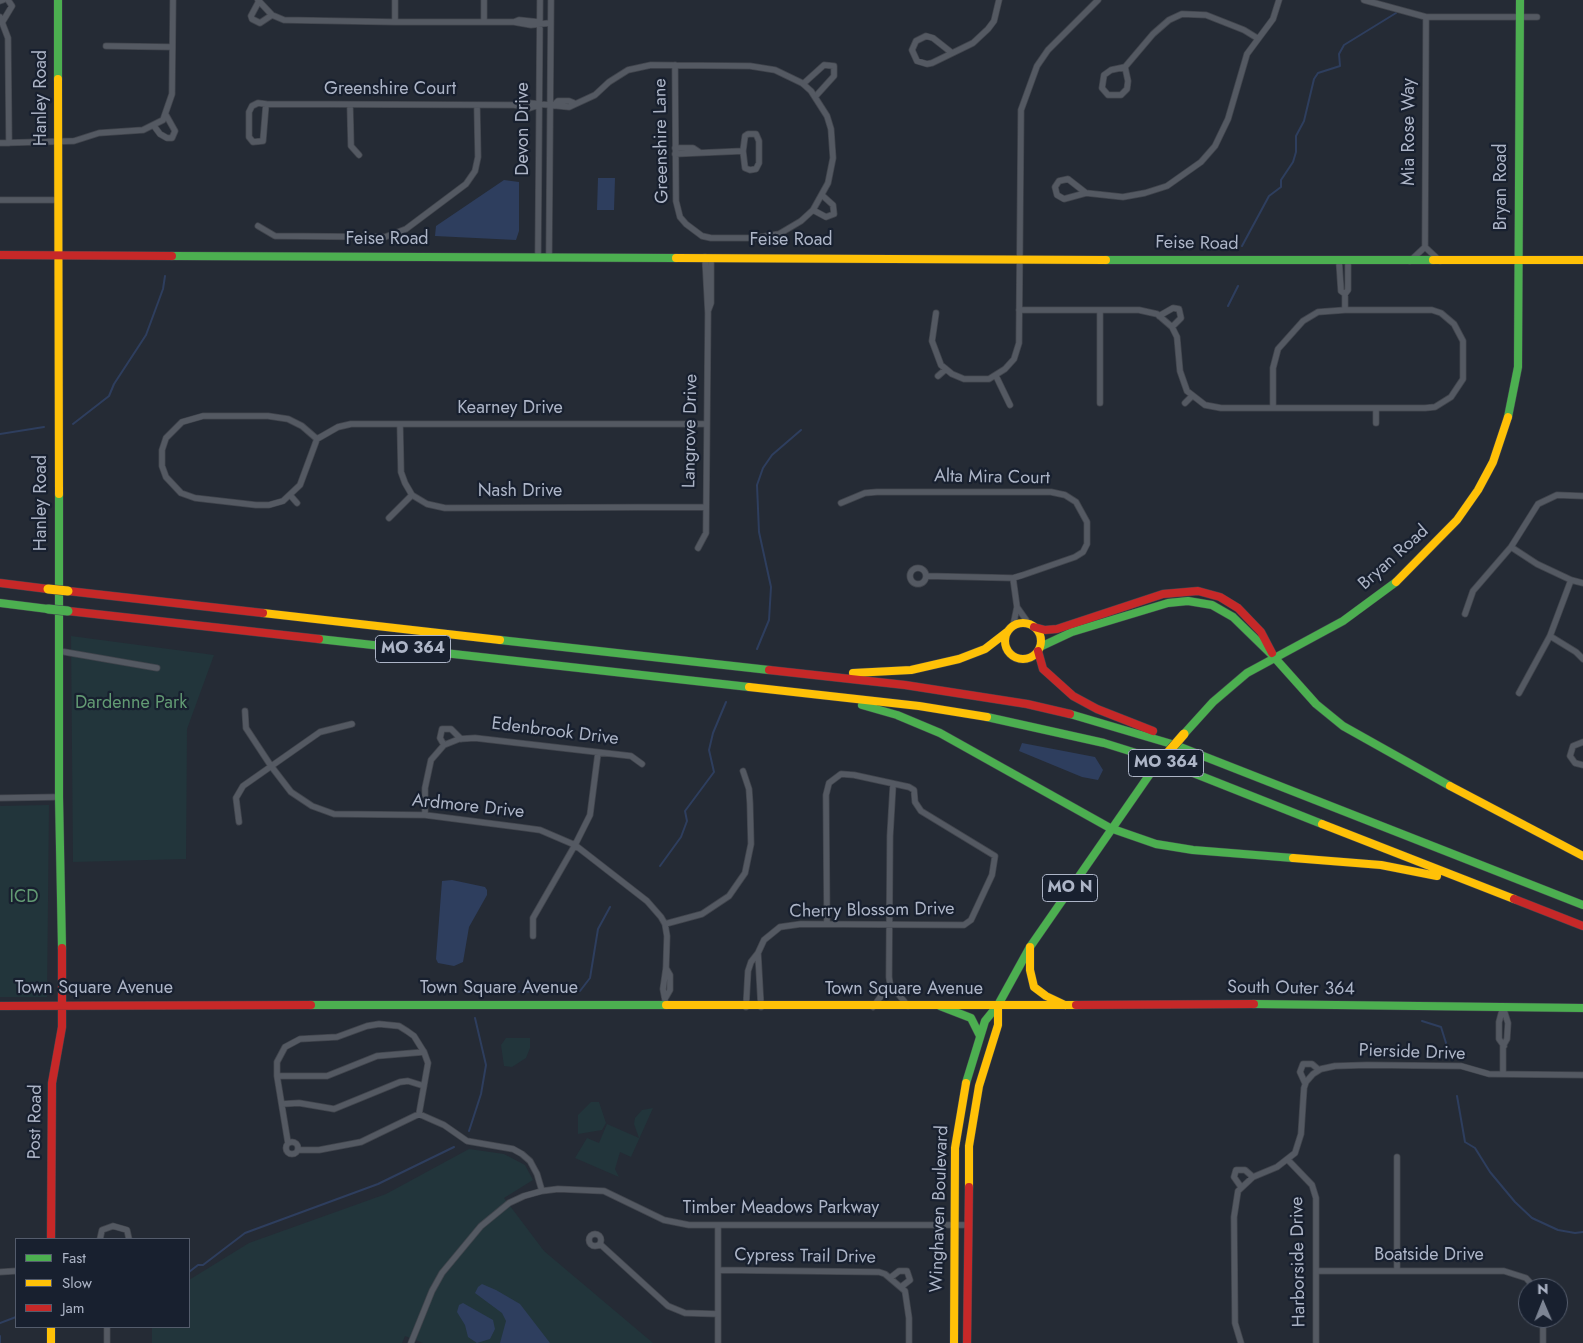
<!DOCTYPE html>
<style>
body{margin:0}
#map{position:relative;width:1583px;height:1343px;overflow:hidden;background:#252b35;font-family:Jost,sans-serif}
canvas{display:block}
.legend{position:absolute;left:15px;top:1238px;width:175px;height:90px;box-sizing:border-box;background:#18202f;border:1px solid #545c6c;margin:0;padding:6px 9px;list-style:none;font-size:15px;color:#adb5c7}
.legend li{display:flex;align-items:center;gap:10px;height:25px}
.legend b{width:25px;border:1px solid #545c6c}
.north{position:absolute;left:1518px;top:1278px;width:50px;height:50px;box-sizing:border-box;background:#18202f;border:1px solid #545c6c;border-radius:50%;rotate:359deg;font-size:14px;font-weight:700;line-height:20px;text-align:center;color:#adb5c7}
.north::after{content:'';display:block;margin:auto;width:18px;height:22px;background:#7d8594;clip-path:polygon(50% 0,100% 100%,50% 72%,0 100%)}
</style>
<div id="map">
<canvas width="1583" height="1343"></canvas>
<ul class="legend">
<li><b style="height:6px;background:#4caf50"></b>Fast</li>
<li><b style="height:6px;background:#ffc107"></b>Slow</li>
<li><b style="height:6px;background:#c62828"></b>Jam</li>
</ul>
<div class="north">N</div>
</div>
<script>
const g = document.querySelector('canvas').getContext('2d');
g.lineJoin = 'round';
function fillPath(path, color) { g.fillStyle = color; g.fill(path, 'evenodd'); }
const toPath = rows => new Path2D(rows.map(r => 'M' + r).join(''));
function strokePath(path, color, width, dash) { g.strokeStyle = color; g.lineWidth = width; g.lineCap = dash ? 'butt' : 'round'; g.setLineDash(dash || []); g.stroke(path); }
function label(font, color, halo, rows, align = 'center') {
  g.font = font + ' Jost,sans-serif'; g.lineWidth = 4.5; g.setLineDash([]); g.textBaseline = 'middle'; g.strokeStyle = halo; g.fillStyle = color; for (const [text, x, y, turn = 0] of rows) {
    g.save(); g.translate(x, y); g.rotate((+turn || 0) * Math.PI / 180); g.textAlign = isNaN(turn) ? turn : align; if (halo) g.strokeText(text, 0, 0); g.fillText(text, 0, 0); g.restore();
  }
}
fillPath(toPath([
 [71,636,214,655,187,729,186,859,73,862],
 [49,805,47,997,0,997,0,806],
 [506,1038,530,1038,530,1048,526,1058,512,1067,504,1066,501,1045],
 [591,1102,599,1102,606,1123,602,1130,578,1134,578,1115],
 [653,1108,631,1157,620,1152,615,1169,619,1177,575,1158,587,1138,599,1143,607,1124,639,1138,634,1124,635,1118,642,1110],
 [469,1149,504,1154,525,1165,533,1180,504,1198,544,1251,653,1343,423,1343,405,1336,402,1343,152,1343,152,1327,189,1327,189,1280,249,1243,386,1194]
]), '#22353b');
fillPath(toPath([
 [598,178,615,178,614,210,597,210],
 [504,180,519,182,519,231,516,240,435,236,436,226],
 [1022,743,1095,757,1103,770,1098,780,1082,777,1019,751],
 [452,880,485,887,487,890,487,895,469,927,463,962,454,966,438,963,436,959,442,881],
 [482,1284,496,1290,520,1304,550,1343,500,1343,506,1321,502,1313,475,1293,478,1287],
 [463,1303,493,1320,495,1329,490,1339,477,1343,468,1337,465,1325,457,1312,459,1305]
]), '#2e3e5e');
strokePath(toPath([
 [1242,246,1269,196,1281,187,1281,180,1293,162,1296,152,1296,136,1304,121,1314,79,1318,73,1340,66,1339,54,1344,45,1396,13],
 [1228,306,1238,286],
 [73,424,109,396,114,384,146,335,163,289,165,276],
 [0,434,44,427],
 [757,649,769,620,771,587,759,532,757,485,763,468,772,455,801,430],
 [660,866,681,837,687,821,685,811,714,772,709,750,713,733,726,702],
 [468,985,473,992,580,991,590,978,598,929,610,907],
 [1422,1021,1441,1027,1446,1043],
 [1457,1096,1465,1142,1475,1148,1490,1172,1515,1202,1532,1218,1558,1230,1575,1233,1583,1232],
 [469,1131,481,1094,486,1065,475,1018],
 [189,1272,198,1265,203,1265,245,1233,378,1184,454,1147],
 [0,1323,16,1317],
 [0,1336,0,1343]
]), '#2e3e5e', 2);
const street = toPath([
 [258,0,272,15,284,20,395,22,395,0],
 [484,0,484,22],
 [1364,0,1426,17,1537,17],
 [0,1,3,0],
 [259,1,251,16,252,19,260,23,272,15],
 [0,17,8,38,9,143],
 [1426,17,1425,247,1440,261],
 [3,21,12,6,8,0],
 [395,22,514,22,531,25,550,23],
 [514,22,519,20,538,22],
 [106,46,172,47],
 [952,53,933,38,926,36,916,41,912,50,917,61,927,64,932,63,973,43,988,29,994,21,999,0],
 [1125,67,1153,34,1169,20,1182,14,1206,15,1244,30,1257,38],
 [1125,67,1128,81,1127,89,1121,95,1108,95,1102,88,1104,75,1111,70,1125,67],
 [803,84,824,65,834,66,834,76,815,97],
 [266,104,258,103,252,106,249,112,249,137,253,142,263,141,266,104,515,105,530,108,539,105],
 [350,105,351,146,359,155],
 [515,105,519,102,569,107,595,95,609,82,628,70,651,65,750,66,775,70,802,83,811,91,827,116,831,129,833,158,828,183,813,210,801,221,779,234,754,238,711,238,702,236,686,224,680,217,676,201,675,65],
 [554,105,558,101,569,101,574,103],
 [154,126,160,134,167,138,172,138,175,131,166,115],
 [0,143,74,141,99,133,143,130,163,120,172,94,173,0],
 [675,148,693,148,699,152],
 [675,154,743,151,745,168,750,170,756,169,759,163,759,141,756,134,748,134,745,136,743,151],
 [1086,193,1068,179,1059,181,1055,187,1057,195,1064,199,1086,193,1123,197,1145,193,1167,186,1201,162,1215,146,1228,119,1247,54,1273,19,1279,0],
 [0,200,58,200],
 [813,210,826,217,834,214,833,205,823,196],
 [258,226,275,236,385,237,406,229,466,184,475,171,478,157,477,106],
 [538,258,540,0],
 [549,258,551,0],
 [1339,261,1341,291,1345,294],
 [1410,261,1425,247],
 [1019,310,1139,310,1157,314,1172,327,1177,337,1180,371,1187,391,1205,405,1221,408,1425,408,1435,407,1451,397,1463,379,1463,341,1454,324,1441,313,1432,310,1345,310,1318,312,1303,321,1278,349,1273,368,1273,408],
 [1345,310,1345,294,1348,290,1348,261],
 [708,311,711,303,711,258],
 [936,313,932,341,941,365,952,374,964,379,989,379,1005,369,1014,359,1019,343,1021,110,1037,66,1048,50,1098,0],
 [1159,316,1173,308,1179,309,1181,318,1172,327],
 [938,376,946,369],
 [996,376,1010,405],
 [1100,403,1100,310],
 [1185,403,1192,396],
 [1376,408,1376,423],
 [268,416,288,419,302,426,317,439,300,485,283,501,269,505,256,505,195,498,181,493,166,477,162,466,162,450,166,438,182,422,203,416,268,416],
 [400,424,401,472,405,483,412,495,427,504,445,508,705,507],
 [317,439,338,427,351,424,706,424],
 [290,495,297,503],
 [841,503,865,493,877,492,1051,492,1065,495,1076,502,1087,522,1087,544,1083,552,1075,557,1023,575,1013,578,926,576],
 [389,518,412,495],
 [1511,547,1537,564,1571,580,1583,583],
 [698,548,706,533,708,313,705,257],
 '910 576a8 8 0 1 1 16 0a8 8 0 1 1-16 0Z',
 [1013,578,1017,607,1013,626],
 [1017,607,1029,624],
 [1465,614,1473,591,1511,547,1538,504,1557,495,1583,496],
 [1550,636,1576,652,1583,659],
 [59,651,157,668],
 [1519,693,1550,636,1571,580],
 [245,711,246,728,271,766,291,792,312,806,334,814,425,815,518,827,540,830,575,845,647,901,661,917,665,924,667,936,666,968,663,989,666,1005],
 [1583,742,1573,746,1570,756,1575,763,1583,765],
 [444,745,440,738,442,729,451,729,461,739],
 [893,785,890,836,889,977,890,984,908,1006],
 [0,798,59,797],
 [425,815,425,788,431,760,444,745,459,739,475,738,631,756,642,764],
 [239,822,236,798,243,786,320,732,352,724],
 [665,924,702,914,729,896,745,873,751,844,750,804,749,789,743,771],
 [533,936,533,918,575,845,590,815,598,753],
 [666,997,670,990,670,975,666,968],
 [746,1007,748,971,751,962,758,953],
 [761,1007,758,953,764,940,780,927,801,924,964,925,971,920,992,875,995,856,921,811,915,802,914,790,909,787,854,775,841,774,829,783,826,795,827,924],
 [873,1007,890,984],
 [1503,1007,1508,1023,1507,1039,1503,1046,1503,1073],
 [1503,1007,1499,1022,1499,1039,1504,1046],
 [277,1076,327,1076,377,1056,424,1052],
 [1305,1083,1300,1072,1303,1064,1312,1064,1319,1070],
 [282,1104,299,1103,334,1109,400,1082,408,1081,424,1086],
 '286 1148a6 6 0 1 1 12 0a6 6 0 1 1-12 0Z',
 [288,1143,277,1076,277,1062,285,1047,300,1039,337,1037,367,1026,379,1024,399,1026,407,1031,414,1036,424,1052,428,1063,419,1114],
 [298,1150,319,1150,361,1142,419,1114,444,1125,467,1141,513,1149,522,1154,530,1161,537,1174,542,1191],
 [1288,1160,1312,1185,1316,1198,1316,1343],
 [1241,1187,1234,1177,1236,1170,1245,1170,1253,1177],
 '589 1240a6 6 0 1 1 12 0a6 6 0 1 1-12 0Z',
 [100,1239,102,1230,113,1226,127,1230,129,1239],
 [600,1244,668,1306,685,1313,718,1314],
 [718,1270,879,1272,885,1274,905,1291,909,1318,909,1343],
 [1397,1270,1397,1157],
 [1316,1271,1504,1271,1526,1278,1535,1288],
 [0,1272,16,1271],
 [890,1278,899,1271,907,1271,910,1280,901,1287],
 [107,1327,107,1343],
 [411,1343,432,1291,442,1273,481,1226,509,1203,524,1196,542,1191,558,1189,604,1191,664,1220,689,1225,967,1225],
 [718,1343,718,1225],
 [1241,1343,1235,1323,1234,1217,1238,1191,1253,1177,1277,1167,1295,1153,1301,1134,1304,1088,1306,1082,1313,1074,1321,1069,1335,1066,1367,1065,1461,1066,1489,1074,1583,1075],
 [1543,1343,1543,1318]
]);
const fast = toPath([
 [58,0,58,79],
 [172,256,676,258],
 [1106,260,1433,260],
 [1508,417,1518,367,1520,0],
 [59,494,59,797,62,948],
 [0,603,48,609],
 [319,639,749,687],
 [500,640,769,670],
 [1040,647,1072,632,1168,603,1188,601,1212,605,1233,617,1274,657,1316,704,1343,726,1450,786],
 [862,705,897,715,940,733,1110,828,1156,844,1193,850,1293,858],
 [1070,714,1175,745,1583,905],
 [987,717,1104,743,1168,763,1322,824],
 [1184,734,1213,702,1247,673,1343,621,1396,582],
 [1254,1004,1583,1008],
 [311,1005,666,1005],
 [940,1006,971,1018,980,1036],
 [966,1083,985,1021,998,1005,1030,947,1152,771]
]);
const slow = toPath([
 [58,79,59,494],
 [676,258,1106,260],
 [1433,260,1583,260],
 [1396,582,1457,520,1478,490,1493,462,1508,417],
 [263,613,500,640],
 '1005 641a18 18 0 1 1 36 0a18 18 0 1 1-36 0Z',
 [853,673,911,670,959,659,985,649,1007,632],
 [749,687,919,706,987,717],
 [1450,786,1583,856],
 [1322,824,1514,899],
 [1293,858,1381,865,1437,876],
 [1030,947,1030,970,1034,987,1046,996,1065,1005],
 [666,1005,1076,1005],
 [969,1187,969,1146,979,1086,998,1025,998,1005],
 [51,1327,51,1343],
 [954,1343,955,1148,966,1083]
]);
const jam = toPath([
 [0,255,172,256],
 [0,583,48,589],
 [68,591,263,613],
 [68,611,319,639],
 [1034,627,1045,630,1057,629,1163,594,1198,591,1220,597,1238,608,1261,632,1272,653],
 [1038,651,1043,669,1073,696,1097,709,1153,731],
 [769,670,905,685,1027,704,1070,714],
 [1514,899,1583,926],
 [1076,1005,1254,1004],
 [0,1006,311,1005],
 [51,1239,52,1083,62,1027,62,948],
 [967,1343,969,1187]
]);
strokePath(street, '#41454d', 7);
strokePath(fast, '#41454d', 9);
strokePath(slow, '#41454d', 9);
strokePath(jam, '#41454d', 9);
strokePath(street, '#545962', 5.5);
strokePath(fast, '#4caf50', 8);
strokePath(slow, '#ffc107', 8);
strokePath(jam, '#c62828', 8);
const fastBridge = toPath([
 [48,609,68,611]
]);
const slowBridge = toPath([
 [48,589,68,591],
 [1152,771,1184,734]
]);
strokePath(fastBridge, '#424751', 10, []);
strokePath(slowBridge, '#424751', 10, []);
strokePath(fastBridge, '#4caf50', 9);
strokePath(slowBridge, '#ffc107', 9);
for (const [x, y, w] of [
 [413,649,75],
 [1166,763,75],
 [1070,888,55]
]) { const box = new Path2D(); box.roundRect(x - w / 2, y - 13.5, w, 27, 4); g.fillStyle = '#18202f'; g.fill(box); strokePath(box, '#adb5c7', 1); }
label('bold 16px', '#adb5c7', null, [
 ["MO 364",413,649],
 ["MO 364",1166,763],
 ["MO N",1070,888]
]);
label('18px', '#adb5c7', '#18202f', [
 ["Greenshire Court",390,90],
 ["Hanley Road",42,98,-90],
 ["Devon Drive",524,129,-90],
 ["Mia Rose Way",1410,132,-90],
 ["Greenshire Lane",662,141,-91],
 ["Bryan Road",1502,187,-90],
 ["Feise Road",387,240],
 ["Feise Road",791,241],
 ["Feise Road",1197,244,1],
 ["Kearney Drive",510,409],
 ["Langrove Drive",691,431,-89],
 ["Alta Mira Court",992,478,1],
 ["Nash Drive",520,492],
 ["Hanley Road",42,503,-90],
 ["Bryan Road",1394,558,-42],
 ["Edenbrook Drive",555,732,7],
 ["Ardmore Drive",468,807,6],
 ["Cherry Blossom Drive",872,911,-1],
 ["Town Square Avenue",94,989],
 ["Town Square Avenue",499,989],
 ["South Outer 364",1291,989,1],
 ["Town Square Avenue",904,990],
 ["Pierside Drive",1412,1053,2],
 ["Post Road",36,1122,-89],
 ["Timber Meadows Parkway",781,1209],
 ["Winghaven Boulevard",940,1209,-88],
 ["Boatside Drive",1429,1256],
 ["Cypress Trail Drive",805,1257,1],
 ["Harborside Drive",1299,1262,-91]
]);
label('18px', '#629a73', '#18202f', [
 ["Dardenne Park",131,704],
 ["ICD",24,898]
]);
</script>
